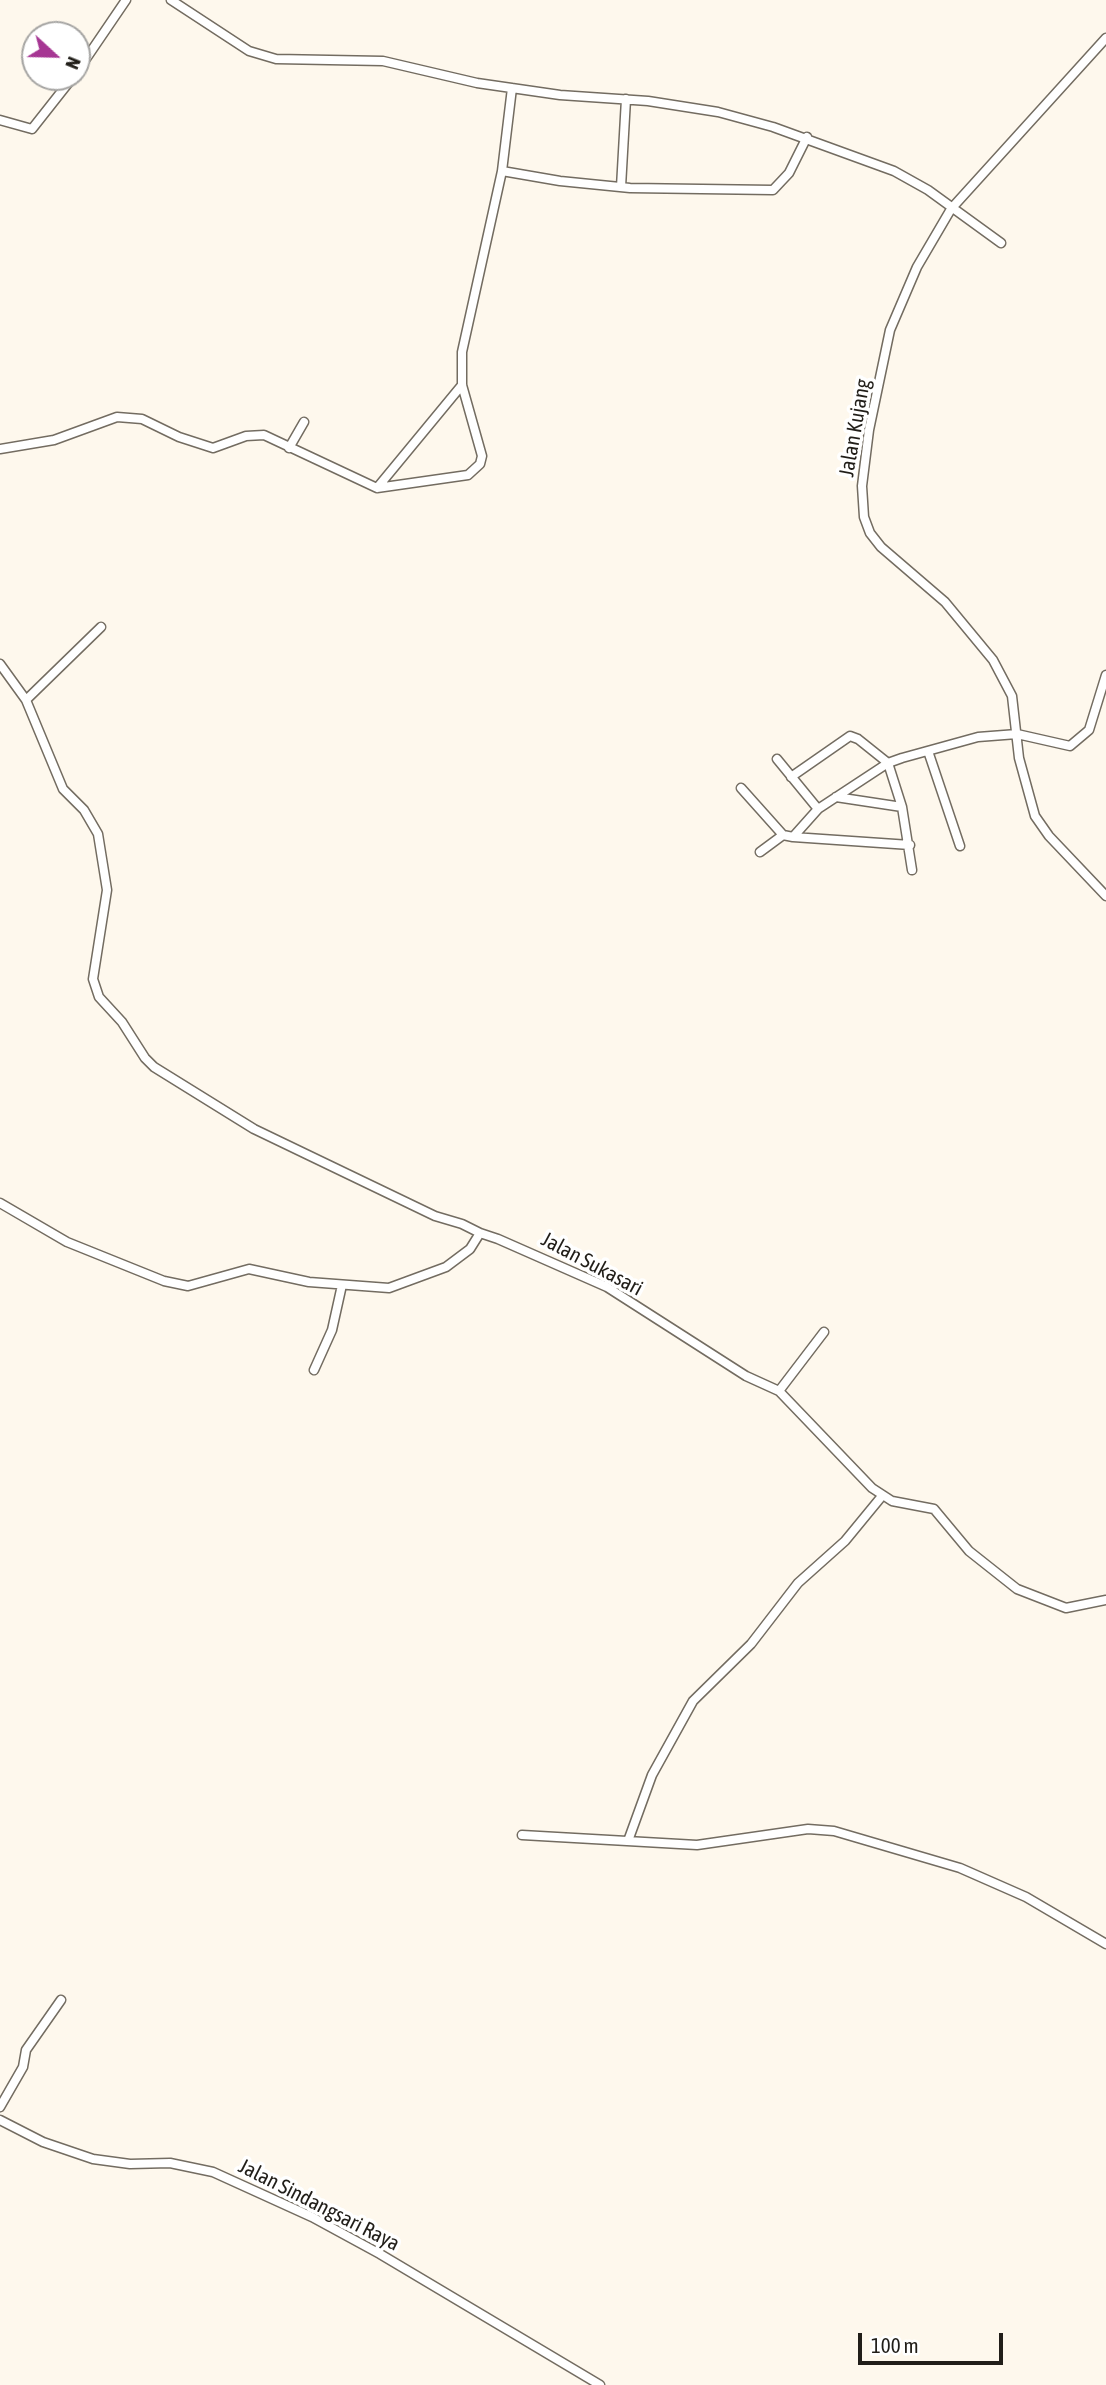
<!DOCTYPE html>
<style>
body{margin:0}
#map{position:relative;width:1106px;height:2385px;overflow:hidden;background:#fef8ed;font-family:"Asap Condensed",sans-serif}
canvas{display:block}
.north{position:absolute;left:21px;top:21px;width:70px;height:70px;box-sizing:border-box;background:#fff;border:2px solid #a6a5a3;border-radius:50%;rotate:112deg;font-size:19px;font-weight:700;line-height:28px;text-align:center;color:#211e19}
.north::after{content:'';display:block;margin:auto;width:24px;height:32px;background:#a63693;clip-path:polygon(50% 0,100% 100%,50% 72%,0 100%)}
.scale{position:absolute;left:858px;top:2333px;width:145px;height:32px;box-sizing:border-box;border:4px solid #211e19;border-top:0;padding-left:9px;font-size:21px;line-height:24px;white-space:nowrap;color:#211e19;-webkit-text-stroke:5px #fff;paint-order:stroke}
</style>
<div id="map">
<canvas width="1106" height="2385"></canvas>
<div class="north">N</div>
<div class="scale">100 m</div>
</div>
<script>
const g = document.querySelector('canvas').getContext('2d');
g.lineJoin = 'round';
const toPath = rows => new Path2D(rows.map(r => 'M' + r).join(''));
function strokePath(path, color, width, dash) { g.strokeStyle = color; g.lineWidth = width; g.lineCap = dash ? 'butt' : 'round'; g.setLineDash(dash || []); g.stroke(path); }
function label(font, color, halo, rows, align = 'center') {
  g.font = font + ' "Asap Condensed",sans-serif'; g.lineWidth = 7; g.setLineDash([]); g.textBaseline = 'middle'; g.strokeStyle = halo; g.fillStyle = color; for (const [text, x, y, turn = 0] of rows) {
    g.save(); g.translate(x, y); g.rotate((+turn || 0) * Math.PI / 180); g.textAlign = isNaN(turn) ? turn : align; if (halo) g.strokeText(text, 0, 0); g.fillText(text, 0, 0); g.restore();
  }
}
const street = toPath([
 [171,0,249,51,276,59,383,61,477,83,560,95,648,101,718,112,773,127,894,171,928,190,1001,243],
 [1106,38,951,209,917,267,890,330,869,430,862,486,864,517,870,533,881,547,945,602,993,660,1012,696,1019,758,1035,816,1049,836,1106,896],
 [77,72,126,0],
 [0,120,32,129,73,77],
 [502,171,560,181,630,188,773,190,789,173,807,137],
 [621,187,626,99],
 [289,448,304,422],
 [0,449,54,440,117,417,142,419,179,437,213,448,246,436,264,435,377,488,468,475,480,464,482,456,462,385,462,352,502,171,512,88],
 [377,488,462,385],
 [0,664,26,700,63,789,84,810,98,834,107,890,93,979,99,997,122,1022,145,1058,154,1067,254,1129,435,1216,462,1224,480,1233],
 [26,700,101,627],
 [928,751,960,846],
 [777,759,818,809],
 [791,777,850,736,858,739,888,763,902,807,836,797],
 [741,788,783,835],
 [902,807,912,870],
 [793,837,910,845],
 [760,852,783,835,793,837,818,809,888,763,902,758,978,737,1017,734,1070,746,1089,730,1106,675],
 [0,1203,67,1242,164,1281,188,1286,249,1269,309,1282,389,1288,446,1267,470,1249,480,1233,498,1239,607,1287,746,1376,779,1391,872,1488,892,1501,934,1509,969,1551,1017,1589,1066,1608,1106,1600],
 [314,1370,332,1330,342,1285],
 [779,1391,824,1332],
 [522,1835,697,1845,808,1829,834,1831,960,1868,1026,1897,1106,1944],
 [628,1841,652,1775,693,1701,751,1644,798,1583,845,1541,882,1496],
 [0,2107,23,2067,26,2050,61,2000],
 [0,2120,43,2142,93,2159,130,2164,170,2163,213,2172,312,2217,380,2254,600,2385]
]);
strokePath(street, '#736c61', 11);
strokePath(street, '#fff', 8);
label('21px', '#211e19', '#fff', [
 ["Jalan Kujang",855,428,-80],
 ["Jalan Sukasari",592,1264,28],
 ["Jalan Sindangsari Raya",319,2205,27]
]);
</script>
